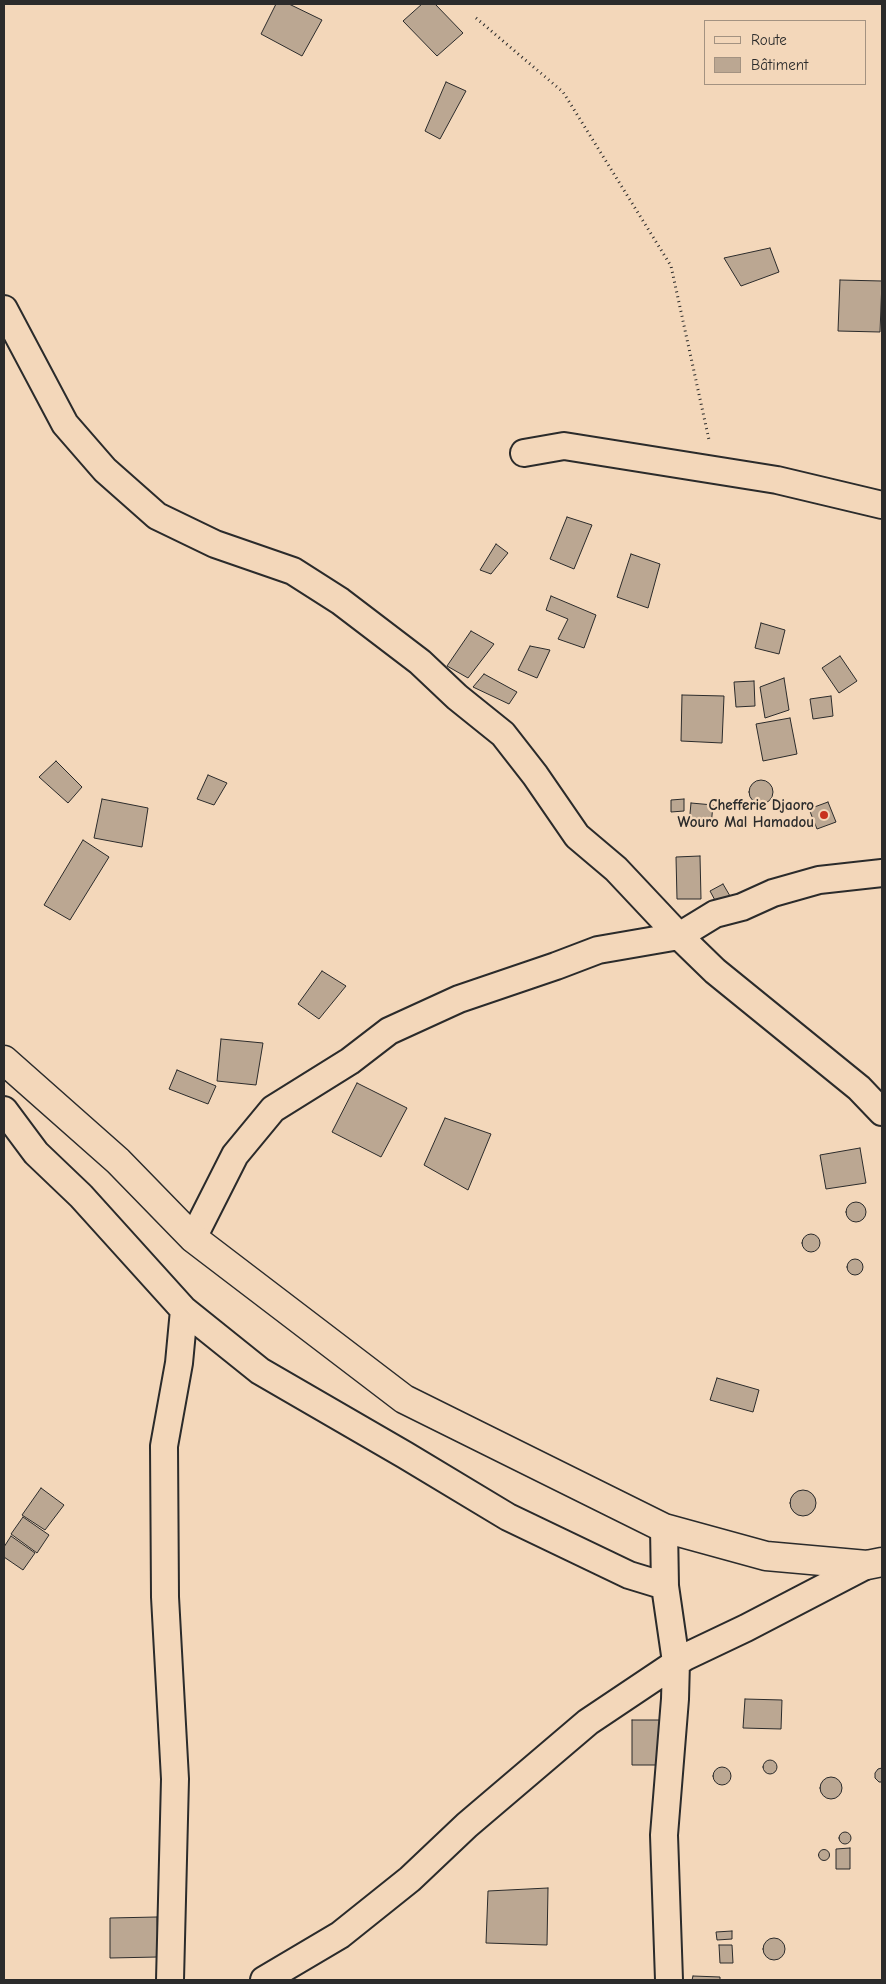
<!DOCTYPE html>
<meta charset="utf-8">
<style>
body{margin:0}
#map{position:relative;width:886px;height:1984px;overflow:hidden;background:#f3d7ba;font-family:"Comic Neue",sans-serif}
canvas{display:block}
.frame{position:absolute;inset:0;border:5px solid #2b2b2b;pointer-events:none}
.legend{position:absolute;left:704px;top:20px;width:162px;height:65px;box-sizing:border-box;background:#f3d7ba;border:1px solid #a39281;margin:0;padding:6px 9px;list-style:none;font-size:15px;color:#2b2b2b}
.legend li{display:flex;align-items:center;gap:10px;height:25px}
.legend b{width:25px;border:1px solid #a39281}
</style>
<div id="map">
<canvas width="886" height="1984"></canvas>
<div class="frame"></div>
<ul class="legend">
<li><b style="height:6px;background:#f3d7ba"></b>Route</li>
<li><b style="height:14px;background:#bba792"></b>Bâtiment</li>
</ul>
</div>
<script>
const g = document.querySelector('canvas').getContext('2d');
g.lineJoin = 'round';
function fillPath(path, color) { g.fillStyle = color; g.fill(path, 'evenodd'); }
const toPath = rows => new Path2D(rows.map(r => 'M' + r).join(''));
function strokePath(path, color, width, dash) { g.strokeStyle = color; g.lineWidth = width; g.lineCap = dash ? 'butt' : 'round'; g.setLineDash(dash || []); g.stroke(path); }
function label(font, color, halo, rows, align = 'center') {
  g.font = font + ' "Comic Neue",sans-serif'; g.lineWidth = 4.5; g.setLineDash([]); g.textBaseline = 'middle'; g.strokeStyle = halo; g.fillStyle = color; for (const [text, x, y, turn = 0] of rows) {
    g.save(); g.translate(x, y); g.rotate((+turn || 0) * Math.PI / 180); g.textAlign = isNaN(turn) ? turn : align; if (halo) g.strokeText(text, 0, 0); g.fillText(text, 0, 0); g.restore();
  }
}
const building = toPath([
 [276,4,289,4,322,20,302,56,261,34,276,4],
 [422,4,435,4,463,33,437,56,403,21,422,4],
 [446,82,466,91,440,139,425,131,446,82],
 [770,248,779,272,741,286,724,258,770,248],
 [840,280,882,281,880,332,838,331,840,280],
 [567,517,592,525,574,569,550,559,567,517],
 [496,544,508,553,491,574,480,570,496,544],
 [631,554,660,564,648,608,617,597,631,554],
 [551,596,596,615,584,648,558,639,568,619,546,610,551,596],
 [761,623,785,630,779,654,755,648,761,623],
 [471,631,494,644,468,678,447,666,471,631],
 [530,646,550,650,537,678,518,670,530,646],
 [840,656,857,681,839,693,822,668,840,656],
 [484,674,517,692,509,704,473,687,484,674],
 [784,678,789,710,765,718,760,687,784,678],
 [754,681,755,706,736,707,734,682,754,681],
 [682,695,724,696,722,743,681,741,682,695],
 [831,696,833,716,813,719,810,699,831,696],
 [790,718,797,754,763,761,756,724,790,718],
 [56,761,82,787,68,803,39,777,56,761],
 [208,775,227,783,214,805,197,799,208,775],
 '749 792a12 12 0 1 1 24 0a12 12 0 1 1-24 0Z',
 [102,799,148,808,142,847,94,838,102,799],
 [684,799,684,811,671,812,671,800,684,799],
 [828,802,836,822,817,829,809,809,828,802],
 [691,803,713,805,711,826,689,824,691,803],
 [83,840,109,857,70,920,44,905,83,840],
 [700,856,701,899,677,899,676,857,700,856],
 [723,884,730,896,717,904,710,891,723,884],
 [322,971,346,986,319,1019,298,1004,322,971],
 [221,1039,263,1043,256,1085,217,1081,221,1039],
 [177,1070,216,1086,208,1104,169,1089,177,1070],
 [357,1083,407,1108,381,1157,332,1132,357,1083],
 [445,1118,491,1134,468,1190,424,1165,445,1118],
 [860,1148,866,1183,826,1189,820,1155,860,1148],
 '846 1212a10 10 0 1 1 20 0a10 10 0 1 1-20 0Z',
 '802 1243a9 9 0 1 1 18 0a9 9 0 1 1-18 0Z',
 '847 1267a8 8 0 1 1 16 0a8 8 0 1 1-16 0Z',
 [717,1378,759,1390,753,1412,710,1400,717,1378],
 [41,1488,64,1505,45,1530,22,1515,41,1488],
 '790 1503a13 13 0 1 1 26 0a13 13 0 1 1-26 0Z',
 [23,1517,49,1535,37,1553,11,1534,23,1517],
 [11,1536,35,1553,23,1570,4,1557,4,1547,11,1536],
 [745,1699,782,1700,781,1729,743,1728,745,1699],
 [632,1720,660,1720,660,1765,632,1765,632,1720],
 '763 1767a7 7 0 1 1 14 0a7 7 0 1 1-14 0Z',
 '713 1776a9 9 0 1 1 18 0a9 9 0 1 1-18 0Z',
 [882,1768,882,1782,879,1782,875,1778,875,1773,878,1769,882,1768],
 '820 1788a11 11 0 1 1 22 0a11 11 0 1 1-22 0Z',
 '839 1838a6 6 0 1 1 12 0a6 6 0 1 1-12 0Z',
 [850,1848,850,1869,836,1869,836,1849,850,1848],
 '818.5 1855a5.5 5.5 0 1 1 11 0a5.5 5.5 0 1 1-11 0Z',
 [548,1888,547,1945,486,1943,488,1891,548,1888],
 [157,1917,158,1957,110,1958,110,1918,157,1917],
 [732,1931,732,1939,717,1940,716,1932,732,1931],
 '763 1949a11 11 0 1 1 22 0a11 11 0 1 1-22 0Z',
 [719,1945,732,1945,733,1963,720,1963,719,1945],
 [693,1976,720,1977,720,1980,692,1980,693,1976]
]);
fillPath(building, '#bba792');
strokePath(building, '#2b2b2b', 1);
const street = toPath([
 [4,309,65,424,105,470,157,516,215,544,293,571,340,601,420,662,457,697,503,734,535,775,577,836,616,869,679,936,715,971,859,1088,882,1112],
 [524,453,564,446,777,480,882,505],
 [4,1110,36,1153,81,1196,184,1310,260,1371,405,1455,508,1517,629,1575,665,1586],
 [193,1238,235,1155,273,1109,350,1061,389,1031,459,999,556,966,598,950,679,936,715,914,742,907,773,893,819,880,882,873],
 [664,1528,665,1586,676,1662,675,1699,664,1835,669,1980],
 [170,1980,175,1779,165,1597,164,1446,179,1363,184,1310],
 [264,1980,340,1935,410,1879,467,1825,588,1722,685,1657,746,1628,867,1565]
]);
const secondary = toPath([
 [4,1060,118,1161,193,1238,404,1399,664,1528,766,1556,867,1565,882,1562]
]);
strokePath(street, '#2b2b2b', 30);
strokePath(secondary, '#2b2b2b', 31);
strokePath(toPath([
 [476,18,563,92,671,266,709,440]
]), '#2b2b2b', 3, [1, 4]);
strokePath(street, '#f3d7ba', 26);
strokePath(secondary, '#f3d7ba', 28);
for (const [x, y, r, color] of [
 [824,815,5,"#c8321e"]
]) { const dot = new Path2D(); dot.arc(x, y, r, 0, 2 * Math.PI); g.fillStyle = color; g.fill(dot); strokePath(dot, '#f3d7ba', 2); }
label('bold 15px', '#2b2b2b', '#f3d7ba', [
 ["Chefferie Djaoro",814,806],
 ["Wouro Mal Hamadou",814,823]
], 'right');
</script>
